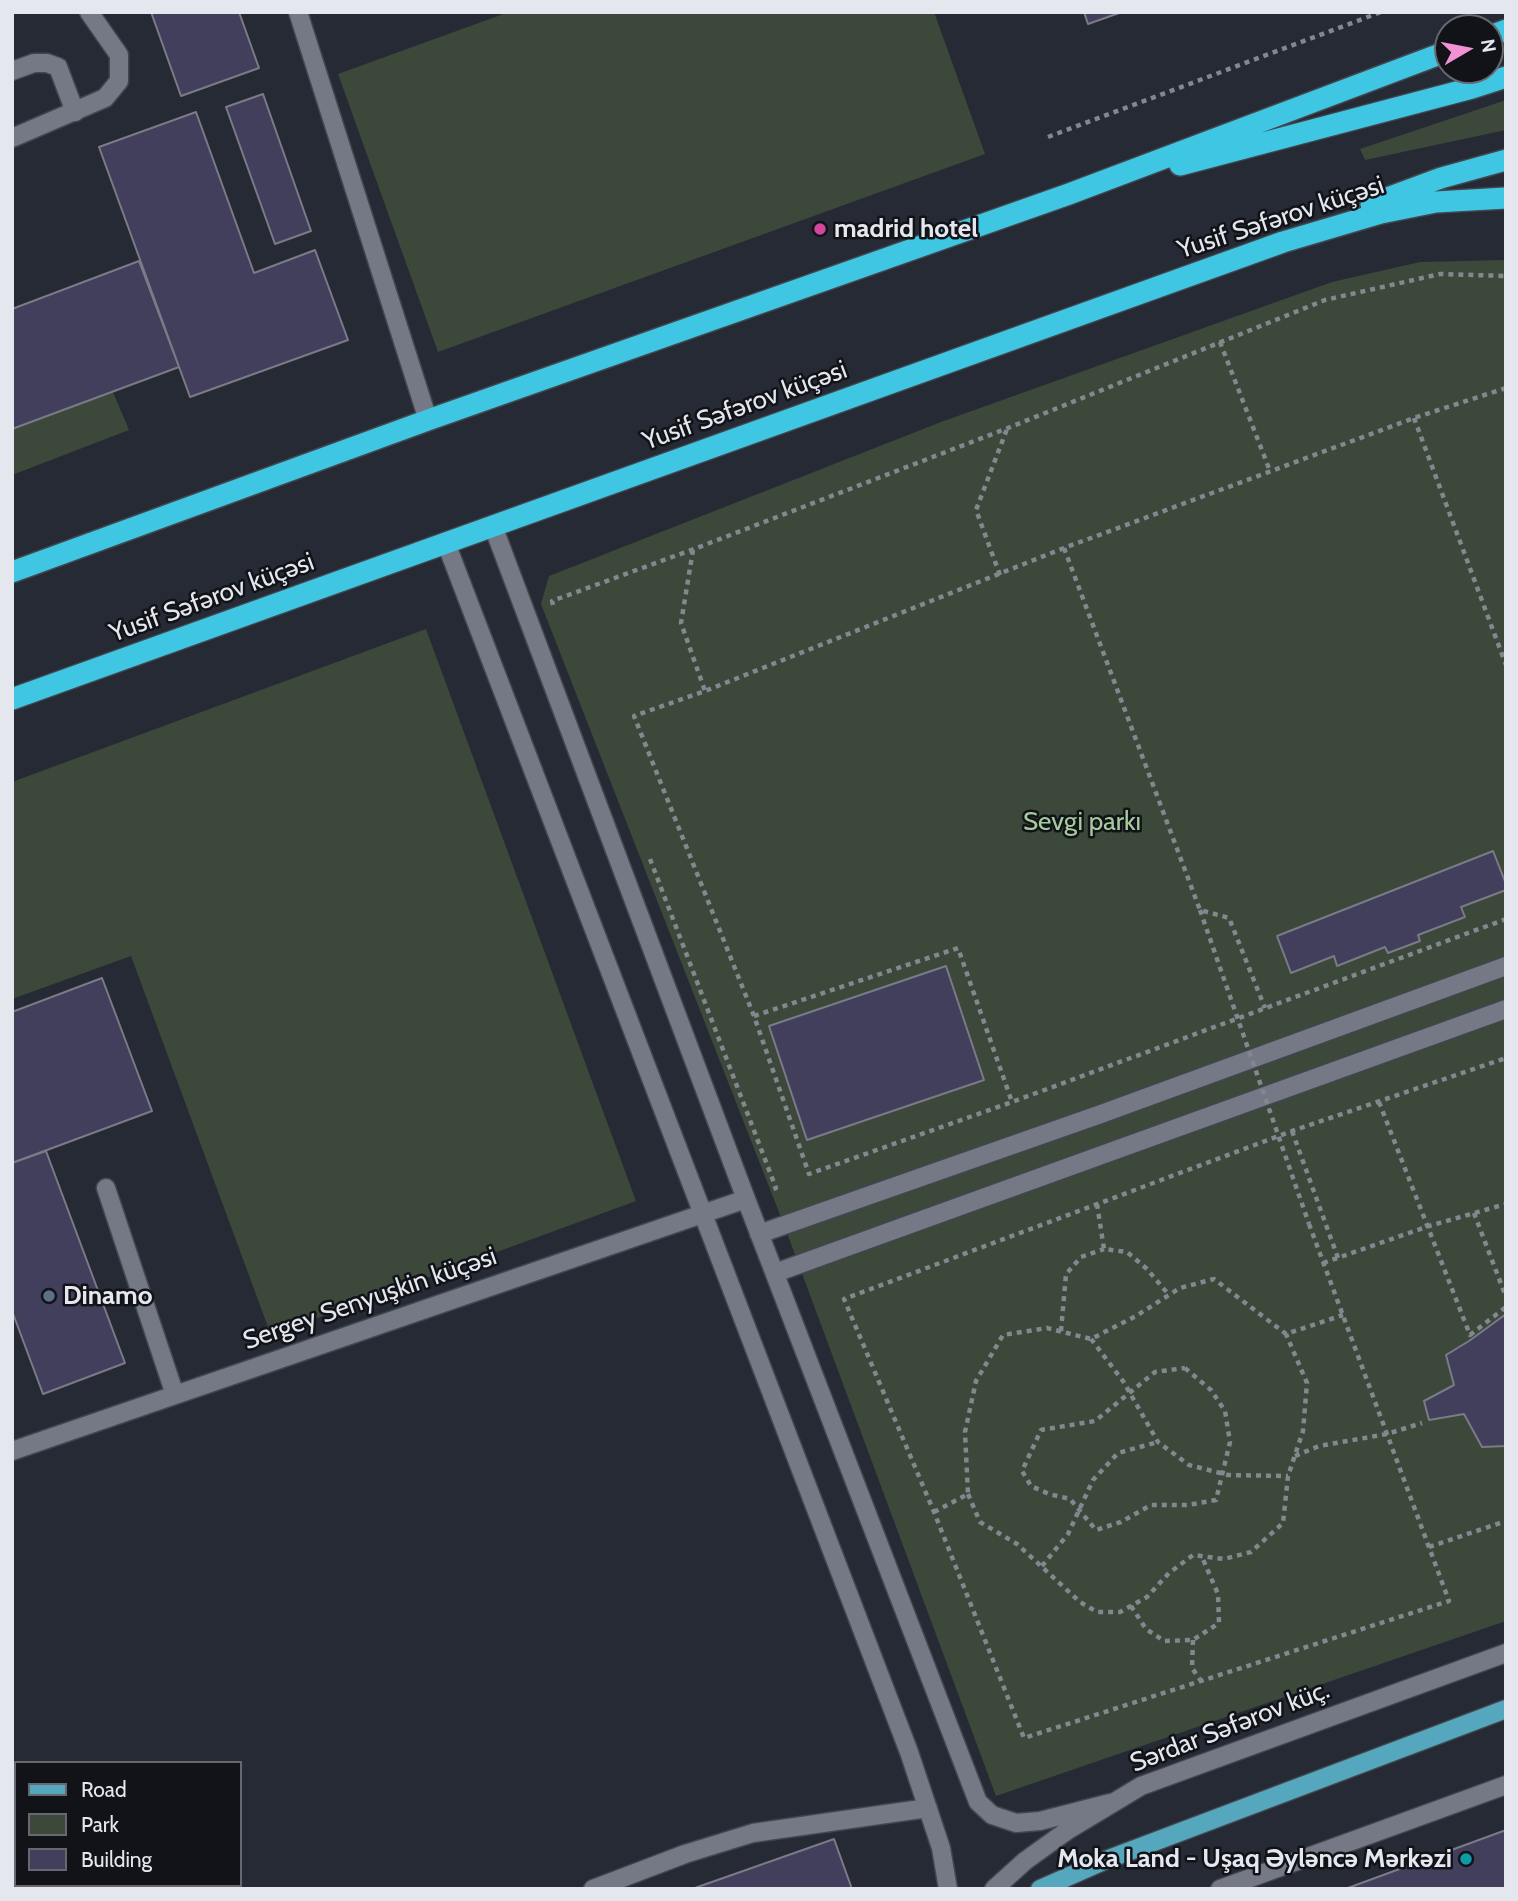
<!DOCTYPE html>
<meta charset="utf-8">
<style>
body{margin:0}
#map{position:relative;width:1518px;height:1901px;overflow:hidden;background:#262a35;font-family:Cabin,sans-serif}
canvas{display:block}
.frame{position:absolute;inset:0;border:14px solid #e4e7ee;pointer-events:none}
.legend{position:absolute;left:14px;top:1761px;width:228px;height:126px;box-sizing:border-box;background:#111318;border:2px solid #65686e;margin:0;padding:9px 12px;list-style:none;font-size:21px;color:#e4e7ee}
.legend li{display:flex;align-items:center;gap:14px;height:35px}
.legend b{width:35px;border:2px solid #65686e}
.north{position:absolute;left:1434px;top:14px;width:70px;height:70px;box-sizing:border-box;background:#111318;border:2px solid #65686e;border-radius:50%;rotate:80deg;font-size:19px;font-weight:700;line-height:28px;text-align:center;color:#e4e7ee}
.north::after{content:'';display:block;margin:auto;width:24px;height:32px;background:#f391d5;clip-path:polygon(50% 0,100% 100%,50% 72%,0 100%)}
</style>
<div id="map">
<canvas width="1518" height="1901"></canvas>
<div class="frame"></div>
<ul class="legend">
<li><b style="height:9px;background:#54a7bd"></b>Road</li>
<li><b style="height:19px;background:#3c4839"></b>Park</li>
<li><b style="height:19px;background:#413f5b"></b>Building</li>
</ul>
<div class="north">N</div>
</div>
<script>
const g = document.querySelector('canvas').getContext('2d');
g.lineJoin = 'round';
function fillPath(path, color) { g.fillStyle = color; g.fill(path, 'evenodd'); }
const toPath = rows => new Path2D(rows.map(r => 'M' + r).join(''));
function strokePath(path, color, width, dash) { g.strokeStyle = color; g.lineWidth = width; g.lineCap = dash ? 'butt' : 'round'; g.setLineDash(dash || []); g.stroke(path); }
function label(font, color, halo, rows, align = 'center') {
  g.font = font + ' Cabin,sans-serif'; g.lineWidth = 5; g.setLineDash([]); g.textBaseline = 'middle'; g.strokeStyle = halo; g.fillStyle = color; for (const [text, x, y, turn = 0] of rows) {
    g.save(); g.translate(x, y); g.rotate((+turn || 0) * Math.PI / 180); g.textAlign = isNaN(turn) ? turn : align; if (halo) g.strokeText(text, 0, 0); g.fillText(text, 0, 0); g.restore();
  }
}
fillPath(toPath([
 [509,12,934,12,985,154,438,352,338,74],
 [1506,100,1506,130,1365,160,1360,149],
 [1506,260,1506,1621,996,1796,784,1225,541,604,549,576,941,422,1332,282,1420,262],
 [113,392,129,430,12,475,12,429],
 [426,629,636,1201,271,1335,131,956,12,999,12,782]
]), '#3c4839');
const building = toPath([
 [151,12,239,12,259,68,181,96,151,12],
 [1084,12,1122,12,1088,24,1084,12],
 [263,94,311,231,275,244,226,107,263,94],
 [196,112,254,273,315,250,348,340,190,397,99,147,196,112],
 [139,261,179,367,12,429,12,309,139,261],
 [1493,851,1506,884,1506,890,1461,907,1465,917,1418,935,1420,941,1388,953,1385,947,1337,966,1334,956,1291,973,1277,936,1493,851],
 [946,966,984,1080,807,1140,769,1026,946,966],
 [102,978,152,1111,12,1163,12,1012,102,978],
 [46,1151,125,1363,43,1394,12,1311,12,1163,46,1151],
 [1506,1314,1506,1446,1482,1447,1464,1414,1429,1420,1424,1401,1454,1385,1446,1355,1469,1341,1506,1314],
 [1506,1830,1506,1889,1345,1889,1506,1830],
 [834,1839,852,1889,692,1889,834,1839]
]);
fillPath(building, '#413f5b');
strokePath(building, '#7b7a87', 2);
const minor = toPath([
 [298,12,428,420],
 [12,71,34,63,47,63,58,67,75,112],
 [12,138,105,98,119,81,119,55,89,12],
 [493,526,746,1199,978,1802,992,1815,1016,1823,1040,1821,1110,1803],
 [446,543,909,1752,941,1848,948,1889],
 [106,1188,175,1395],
 [759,1234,1101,1114,1506,966],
 [775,1273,1506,1009],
 [12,1451,746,1199],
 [593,1889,685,1854,753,1833,928,1808],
 [994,1889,1025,1861,1068,1830,1141,1786,1506,1653],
 [1220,1889,1506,1785]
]);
const major = toPath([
 [1040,1889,1106,1860,1506,1709]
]);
const highway = toPath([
 [1490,36,1506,30],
 [1180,165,1472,88,1506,77],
 [1371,204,1441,178,1506,160],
 [12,572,428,420,1069,194,1448,51],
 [12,699,1283,242,1381,213,1436,202,1506,198]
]);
strokePath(minor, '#42464e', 21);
strokePath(major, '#42464e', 21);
strokePath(highway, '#42464e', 24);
strokePath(toPath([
 [1048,137,1381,12],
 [1220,342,1270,471],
 [1506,388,1414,418,1064,548,705,691,634,716,754,1016,809,1174,1012,1102,1506,919],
 [1414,418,1506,665],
 [1064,548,1200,910,1229,918,1265,1008],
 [693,550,681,623,705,691],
 [1000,575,976,510,1007,429],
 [553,605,552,601,694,549,1008,428,1325,300,1440,274,1506,276],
 [650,859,776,1188,770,1190],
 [754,1016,958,948,1012,1102],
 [1379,1102,1470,1335,1506,1307],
 [1292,1131,1338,1258],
 [1097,1204,1104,1249,1127,1252,1147,1269,1169,1295],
 [1474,1213,1506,1297],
 [1309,1224,1449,1601,1024,1738,934,1512,844,1299,1292,1131,1506,1058],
 [1323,1263,1429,1226,1506,1204],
 [1061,1331,1066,1274,1081,1257,1104,1249],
 [1091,1339,1123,1381,1158,1442,1189,1465,1228,1475,1288,1476],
 [1185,1368,1211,1390,1225,1411,1230,1442,1216,1500,1188,1505,1151,1505,1121,1522,1096,1530,1070,1499,1049,1494,1031,1486,1022,1471,1041,1430,1095,1421,1155,1372,1185,1368],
 [1295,1456,1319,1446,1387,1434,1422,1423],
 [968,1494,980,1522,1017,1544,1080,1602,1097,1612,1120,1612,1147,1597,1169,1573,1193,1555,1224,1559,1251,1552,1283,1523,1288,1476,1303,1431,1307,1383,1286,1334],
 [934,1512,968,1494,965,1432,976,1381,1003,1335,1047,1328,1091,1339,1136,1316,1180,1288,1214,1279,1286,1334,1343,1315],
 [1429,1547,1506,1521],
 [1042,1566,1068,1534,1093,1480,1118,1453,1158,1442],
 [1131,1606,1146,1629,1164,1641,1193,1640,1219,1623,1218,1594,1202,1557],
 [1193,1640,1192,1668,1201,1681]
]), '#838790', 4.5, [5, 5]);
strokePath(minor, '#747985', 18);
strokePath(major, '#54a7bd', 18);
strokePath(highway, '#3fc6e2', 21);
strokePath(toPath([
 [1200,910,1309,1224]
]), '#838790', 4.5, [5, 5]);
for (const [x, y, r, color] of [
 [820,229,7,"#d1479c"],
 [49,1296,7,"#5c6f8a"],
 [1466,1859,7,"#0f9aa8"]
]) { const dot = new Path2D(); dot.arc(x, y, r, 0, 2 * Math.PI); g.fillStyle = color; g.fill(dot); strokePath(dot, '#111318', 2.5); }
label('26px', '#e4e7ee', '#111318', [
 ["Yusif Səfərov küçəsi",1281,218,-18],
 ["Yusif Səfərov küçəsi",745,406,-20],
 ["Yusif Səfərov küçəsi",212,598,-20],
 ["Sergey Senyuşkin küçəsi",370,1299,-19],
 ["Sərdar Səfərov küç.",1230,1727,-21]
]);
label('bold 26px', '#e4e7ee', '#111318', [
 ["madrid hotel",834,229],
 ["Dinamo",63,1296],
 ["Moka Land - Uşaq Əyləncə Mərkəzi",1452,1859,"right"]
], 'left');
label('26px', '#a6cc9c', '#111318', [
 ["Sevgi parkı",1082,822]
]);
</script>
